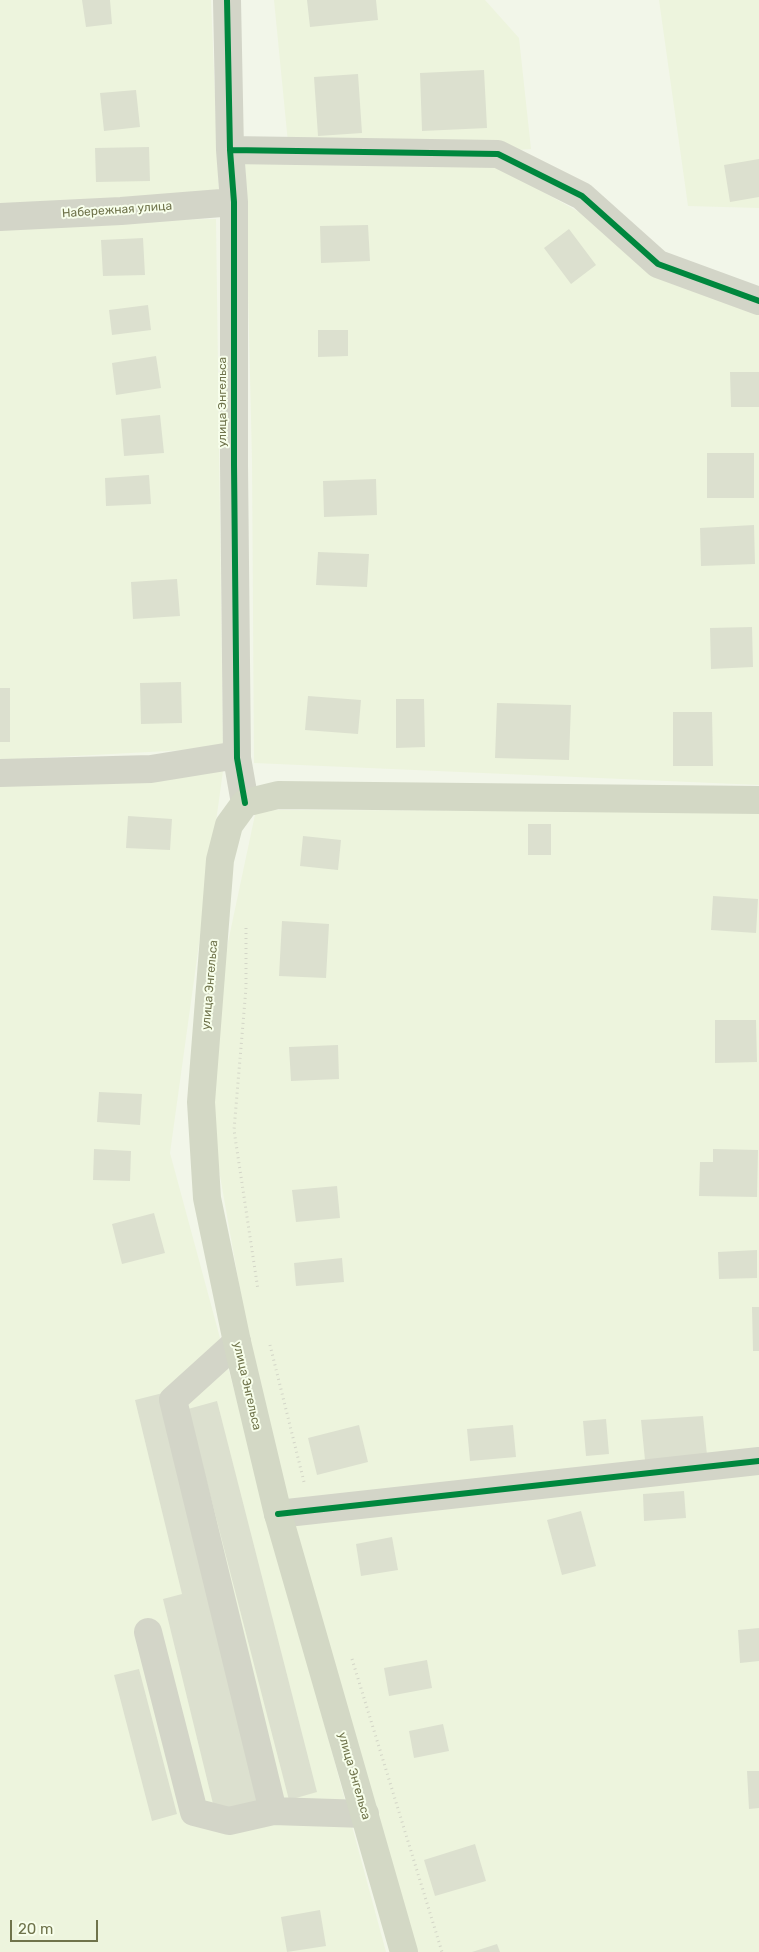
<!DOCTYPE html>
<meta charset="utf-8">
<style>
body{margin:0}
#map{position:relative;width:759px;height:1952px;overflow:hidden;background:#f2f6e9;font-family:Rubik,sans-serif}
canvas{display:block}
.scale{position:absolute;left:10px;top:1920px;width:88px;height:22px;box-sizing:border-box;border:2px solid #6f734b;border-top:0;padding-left:6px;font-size:15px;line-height:18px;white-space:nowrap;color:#6f734b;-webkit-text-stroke:4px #f7feeb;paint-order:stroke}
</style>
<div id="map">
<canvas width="759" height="1952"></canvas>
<div class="scale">20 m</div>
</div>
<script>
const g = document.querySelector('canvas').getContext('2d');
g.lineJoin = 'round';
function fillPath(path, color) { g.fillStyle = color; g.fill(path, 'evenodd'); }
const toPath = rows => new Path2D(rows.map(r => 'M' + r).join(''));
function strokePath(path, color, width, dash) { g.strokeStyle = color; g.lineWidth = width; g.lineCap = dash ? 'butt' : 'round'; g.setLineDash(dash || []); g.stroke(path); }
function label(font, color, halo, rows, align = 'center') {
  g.font = font + ' Rubik,sans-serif'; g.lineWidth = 4; g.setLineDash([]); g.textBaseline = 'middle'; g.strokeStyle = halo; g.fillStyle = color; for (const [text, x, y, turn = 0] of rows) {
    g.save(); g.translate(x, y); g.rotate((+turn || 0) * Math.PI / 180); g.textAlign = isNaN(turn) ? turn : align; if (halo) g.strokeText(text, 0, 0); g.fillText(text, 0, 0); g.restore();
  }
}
fillPath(toPath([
 [0,0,211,0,219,191,0,211],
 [274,0,485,0,519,38,531,149,361,163,497,166,759,313,759,785,254,763,252,460,245,162,290,163],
 [659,0,759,0,759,208,688,206],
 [216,219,223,748,0,760,0,223],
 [223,771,170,1153,386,1952,0,1952,0,781],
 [256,810,759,811,759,1460,288,1502,246,1324,213,1136,220,980],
 [759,1473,759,1952,417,1952,294,1524]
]), '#edf4dd');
fillPath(toPath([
 [82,0,110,0,112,24,86,27],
 [307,0,376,0,378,20,310,27],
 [484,70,487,128,422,131,420,73],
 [358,74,362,133,318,136,314,77],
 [136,90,140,127,104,131,100,93],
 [149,147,150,181,96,182,95,148],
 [759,159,759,197,730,202,724,165],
 [368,225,370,261,321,263,320,226],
 [569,229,596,265,571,284,544,248],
 [143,238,145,275,103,276,101,240],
 [148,305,151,330,112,335,109,310],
 [318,330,348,330,348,356,318,357],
 [156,356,161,388,116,395,112,363],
 [730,372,759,372,759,407,731,407],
 [160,415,164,453,124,456,121,419],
 [707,453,754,453,754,498,707,498],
 [149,475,151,504,106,506,105,478],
 [376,479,377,515,324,517,323,481],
 [754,525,755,564,701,566,700,528],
 [318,552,369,554,367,587,316,585],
 [177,579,180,616,133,619,131,582],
 [752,627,753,667,711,669,710,628],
 [181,682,182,723,141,724,140,683],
 [0,688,10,688,10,742,0,742],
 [308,696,361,700,358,734,305,730],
 [396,699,424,699,425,747,396,748],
 [497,703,571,705,569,760,495,758],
 [673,712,712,712,713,766,673,766],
 [128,816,172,819,170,850,126,848],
 [528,824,551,824,551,855,528,855],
 [303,836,341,840,338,870,300,866],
 [713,896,758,899,756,933,711,930],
 [282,921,329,924,326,978,279,976],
 [715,1020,756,1020,757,1062,715,1063],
 [338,1045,339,1079,291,1081,289,1047],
 [99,1092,142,1094,140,1125,97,1122],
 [94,1149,131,1151,130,1181,93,1180],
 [713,1149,758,1150,757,1197,699,1196,700,1162,713,1162],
 [337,1186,340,1218,296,1222,292,1190],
 [154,1213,165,1253,122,1264,112,1224],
 [757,1250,757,1278,719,1279,718,1252],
 [342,1258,344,1282,296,1286,294,1263],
 [752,1307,759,1307,759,1351,753,1351],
 [163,1393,263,1800,215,1812,163,1599,182,1594,135,1400],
 [217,1401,317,1792,289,1800,188,1409],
 [703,1416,707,1455,645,1460,641,1420],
 [606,1419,609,1454,586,1456,583,1421],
 [359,1425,368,1462,317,1475,308,1438],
 [513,1425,516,1457,470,1461,467,1429],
 [684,1491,686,1518,644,1521,643,1494],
 [581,1511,596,1566,562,1575,547,1520],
 [392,1537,398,1570,361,1576,356,1544],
 [759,1628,759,1661,740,1663,738,1630],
 [427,1660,432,1688,389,1696,384,1668],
 [139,1669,177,1814,152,1821,114,1675],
 [443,1724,449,1751,414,1758,409,1731],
 [747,1771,759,1771,759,1808,749,1809],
 [475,1844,486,1881,435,1896,424,1860],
 [320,1910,326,1946,287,1952,281,1917],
 [497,1944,500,1952,472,1952]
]), '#dce0cf');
strokePath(toPath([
 [246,928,246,988,234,1130,258,1290],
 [270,1345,304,1482],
 [352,1659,442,1952]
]), '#d3d5c7', 3, [1, 4]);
strokePath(toPath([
 [227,0,230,150,234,202,234,465,237,758,245,803],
 [230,150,498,154,582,196,658,264,759,301],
 [0,217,121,211,234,202],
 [0,773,151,769,225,757,237,758],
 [237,1342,173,1400,273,1811,365,1814],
 [278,1514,759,1461],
 [148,1632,194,1812,229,1821,273,1811]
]), '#d3d5c8', 28);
strokePath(toPath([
 [404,1952,278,1514,237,1342,207,1198,201,1102,220,860,229,825,245,803,278,795,759,800]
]), '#d3d8c5', 28);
strokePath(toPath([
 [227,0,230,150,234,202,234,465,237,758,245,803],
 [230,150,498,154,582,196,658,264,759,301],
 [278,1514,759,1461]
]), '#00873e', 6);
label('12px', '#6f734b', '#f7feeb', [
 ["Набережная улица",117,210,-4],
 ["улица Энгельса",223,402,-90],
 ["улица Энгельса",210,985,-85],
 ["улица Энгельса",247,1386,77],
 ["улица Энгельса",354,1776,74]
]);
</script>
